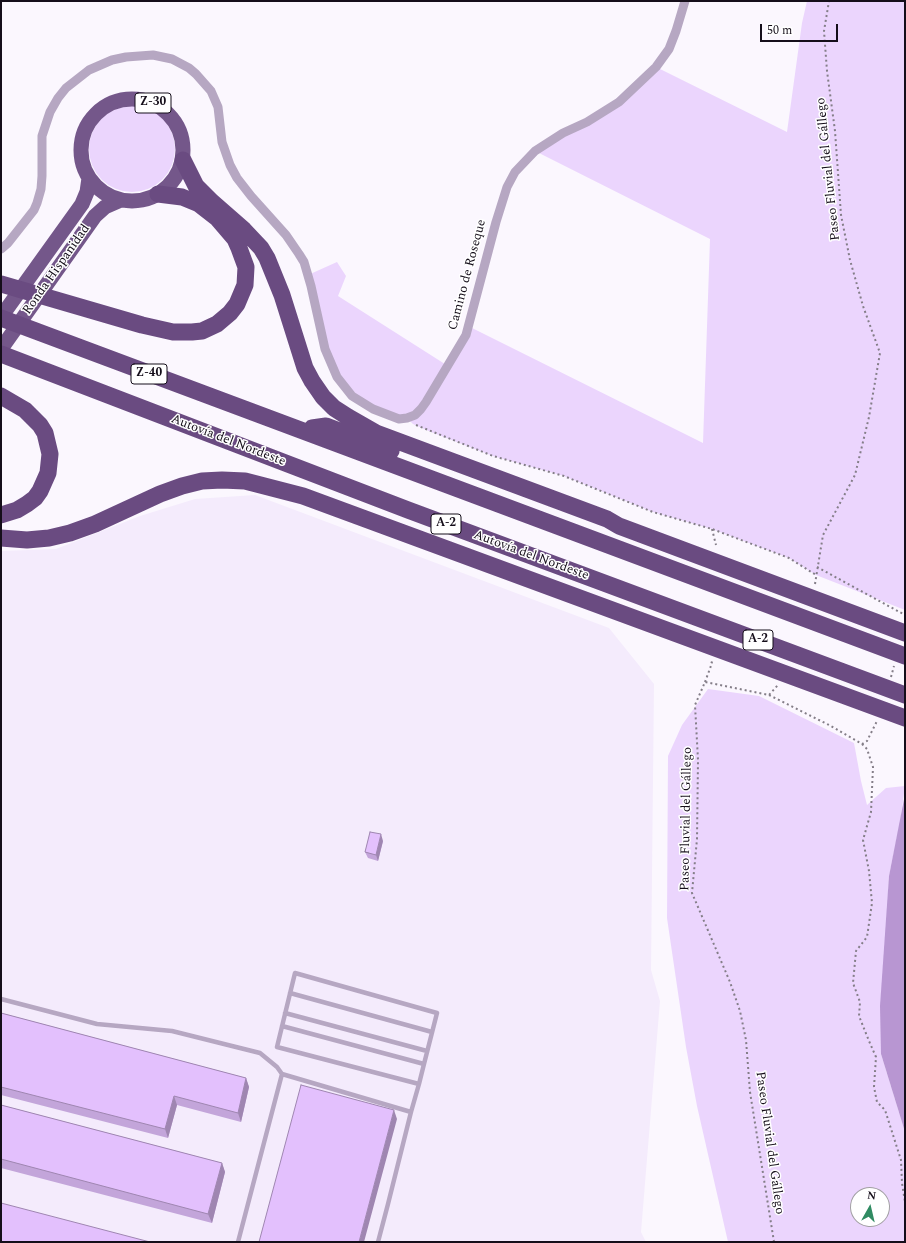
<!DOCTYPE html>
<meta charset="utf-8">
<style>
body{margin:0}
#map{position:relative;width:906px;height:1243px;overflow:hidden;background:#fbf7fe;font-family:Spectral,serif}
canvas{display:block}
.frame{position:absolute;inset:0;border:2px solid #150e1a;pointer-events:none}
.north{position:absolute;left:850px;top:1187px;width:40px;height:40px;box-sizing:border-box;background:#fff;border:1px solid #a19fa3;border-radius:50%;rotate:8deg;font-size:11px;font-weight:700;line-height:16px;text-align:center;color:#150e1a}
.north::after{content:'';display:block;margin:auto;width:14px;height:18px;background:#308b62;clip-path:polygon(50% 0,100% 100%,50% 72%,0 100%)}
.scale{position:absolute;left:760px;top:24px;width:78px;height:18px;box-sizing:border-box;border:2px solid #150e1a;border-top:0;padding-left:5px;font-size:12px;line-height:14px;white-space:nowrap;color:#150e1a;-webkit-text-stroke:3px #fff;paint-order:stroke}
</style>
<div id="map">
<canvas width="906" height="1243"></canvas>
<div class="frame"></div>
<div class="north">N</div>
<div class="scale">50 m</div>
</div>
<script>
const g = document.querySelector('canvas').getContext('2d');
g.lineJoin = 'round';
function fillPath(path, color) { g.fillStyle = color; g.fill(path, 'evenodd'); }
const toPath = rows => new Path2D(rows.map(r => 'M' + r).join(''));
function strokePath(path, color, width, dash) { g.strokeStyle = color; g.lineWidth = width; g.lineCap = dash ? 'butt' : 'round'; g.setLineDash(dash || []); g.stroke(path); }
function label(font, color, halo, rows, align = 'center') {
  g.font = font + ' Spectral,serif'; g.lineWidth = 3; g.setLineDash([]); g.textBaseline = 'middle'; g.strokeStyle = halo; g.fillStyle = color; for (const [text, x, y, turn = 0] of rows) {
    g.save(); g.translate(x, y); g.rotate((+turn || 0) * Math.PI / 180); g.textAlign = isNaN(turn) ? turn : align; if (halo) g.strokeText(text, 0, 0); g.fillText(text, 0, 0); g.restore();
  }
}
fillPath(toPath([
 [255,495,609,628,654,684,651,970,660,1001,641,1232,646,1242,1,1242,1,551,56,549,140,516,195,499]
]), '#f4ebfc');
fillPath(toPath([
 [807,1,905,1,905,610,816,575,789,558,712,529,653,512,564,476,493,456,431,432,413,424,407,418,373,409,337,377,308,275,337,262,346,276,338,296,448,366,470,327,703,443,710,239,535,151,587,122,656,67,787,132,802,23],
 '89 149a43 43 0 1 1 86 0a43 43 0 1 1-86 0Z',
 [708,689,759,696,854,743,861,781,867,805,886,788,905,786,900,823,889,876,881,1054,905,1132,905,1242,728,1242,697,1106,686,1047,667,918,668,756,682,725],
 [858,1195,882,1195,882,1219,858,1219]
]), '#ebd5fd');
fillPath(toPath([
 [905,794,905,1132,881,1054,880,1006,889,876]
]), '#b896d2');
strokePath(toPath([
 [416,425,493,456,564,476,653,512,712,529,789,558,816,575],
 [712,529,716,545],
 [817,567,905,615],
 [815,584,823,535,855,475,869,417,880,353,863,306,850,260,841,215,835,131,827,71,824,31,829,1],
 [891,677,894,666],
 [705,682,712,663,711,661],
 [769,695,829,725,862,744,867,741,877,721],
 [862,744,867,749,873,767,871,812,863,840,869,871,872,903,867,937,856,951,853,983,860,1002,859,1016,869,1041,876,1057,874,1087,877,1102,885,1110,901,1160,902,1183,905,1202],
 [774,1242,750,1092,746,1040,740,1011,730,982,692,893,697,839,698,760,695,705,705,682,769,695,778,685]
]), '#847e88', 2, [2, 3]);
strokePath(toPath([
 [290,993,432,1032],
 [1,999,97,1024,172,1031,260,1053,277,1067,282,1074,411,1112],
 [285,1013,427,1051],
 [282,1026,424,1064],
 [238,1242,282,1074],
 [378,1242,388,1204,411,1112,419,1084,424,1064,437,1013,295,973,277,1047,419,1084]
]), '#b6a7c2', 4.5);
strokePath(toPath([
 [1,249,8,243,34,210,37,203,41,189,42,176,42,136,50,112,58,98,66,88,89,70,112,60,126,57,153,55,172,59,189,68,196,74,211,91,218,107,222,142,230,165,237,178,251,196,286,235,299,254,304,262,311,286,325,349,337,377,352,396,373,409,399,419,407,418,415,415,421,409,426,402,466,335,496,222,507,187,515,172,535,151,563,133,587,122,619,102,656,67,669,49,676,31,685,1]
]), '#b6a7c2', 9);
strokePath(toPath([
 '81 150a51 51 0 1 1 102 0a51 51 0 1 1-102 0Z',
 [1,317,82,204,87,192,89,178],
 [1,349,95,216,105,207,121,200]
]), '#74578a', 15);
strokePath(toPath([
 [183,160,196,186,212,202,244,230,261,248,267,258,282,295,305,368,312,381,323,397,334,408,348,417,376,433,607,519,619,526,905,633],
 [1,284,142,325,173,332,192,332,202,331,217,324,230,313,237,304,245,285,246,267,239,248,235,239,217,218,199,204,182,197,158,194],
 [1,318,905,656],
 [1,354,408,510,905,695],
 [1,396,25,410,40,425,45,433,50,454,48,473,40,491,35,498,27,504,17,510,1,515],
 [312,428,326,426,391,451],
 [1,538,27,540,49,538,70,533,95,524,160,494,182,486,202,481,222,480,245,481,303,496,905,718]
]), '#6a4b81', 17);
fillPath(toPath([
 [383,841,378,861,368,858,365,852],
 [1,1013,246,1078,249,1087,241,1122,177,1105,168,1138,1,1095],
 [1,1105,222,1163,225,1172,212,1223,1,1168]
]), '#c3a5da');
fillPath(toPath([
 [381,834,383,841,378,861,376,855],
 [246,1078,249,1087,241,1122,238,1113],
 [174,1096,177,1105,168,1138,165,1129],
 [394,1110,397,1119,364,1242,359,1242],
 [222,1163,225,1172,212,1223,208,1214]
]), '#9f86b1');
const building = toPath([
 [370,832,381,834,376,855,365,852,370,832],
 [1,1013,246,1078,238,1113,174,1096,165,1129,1,1087,1,1013],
 [301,1085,394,1110,359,1242,259,1242,301,1085],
 [1,1105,222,1163,208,1214,1,1159,1,1105],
 [1,1203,150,1242,1,1242,1,1203]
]);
fillPath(building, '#e3c0fd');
strokePath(building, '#9f86b1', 1);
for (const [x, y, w] of [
 [153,103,36],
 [149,374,36],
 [446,524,30],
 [758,640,30]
]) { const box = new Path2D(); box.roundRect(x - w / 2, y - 10, w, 20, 3); g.fillStyle = '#fff'; g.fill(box); strokePath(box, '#150e1a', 1); }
label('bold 12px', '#150e1a', null, [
 ["Z-30",153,103],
 ["Z-40",149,374],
 ["A-2",446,524],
 ["A-2",758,640]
]);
label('13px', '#150e1a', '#fff', [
 ["Paseo Fluvial del Gállego",829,169,-96],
 ["Ronda Hispanidad",57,270,-55],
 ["Camino de Roseque",468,275,-75],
 ["Autovía del Nordeste",228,441,21],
 ["Autovía del Nordeste",531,556,20],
 ["Paseo Fluvial del Gállego",687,819,-89],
 ["Paseo Fluvial del Gállego",769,1143,82]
]);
</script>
